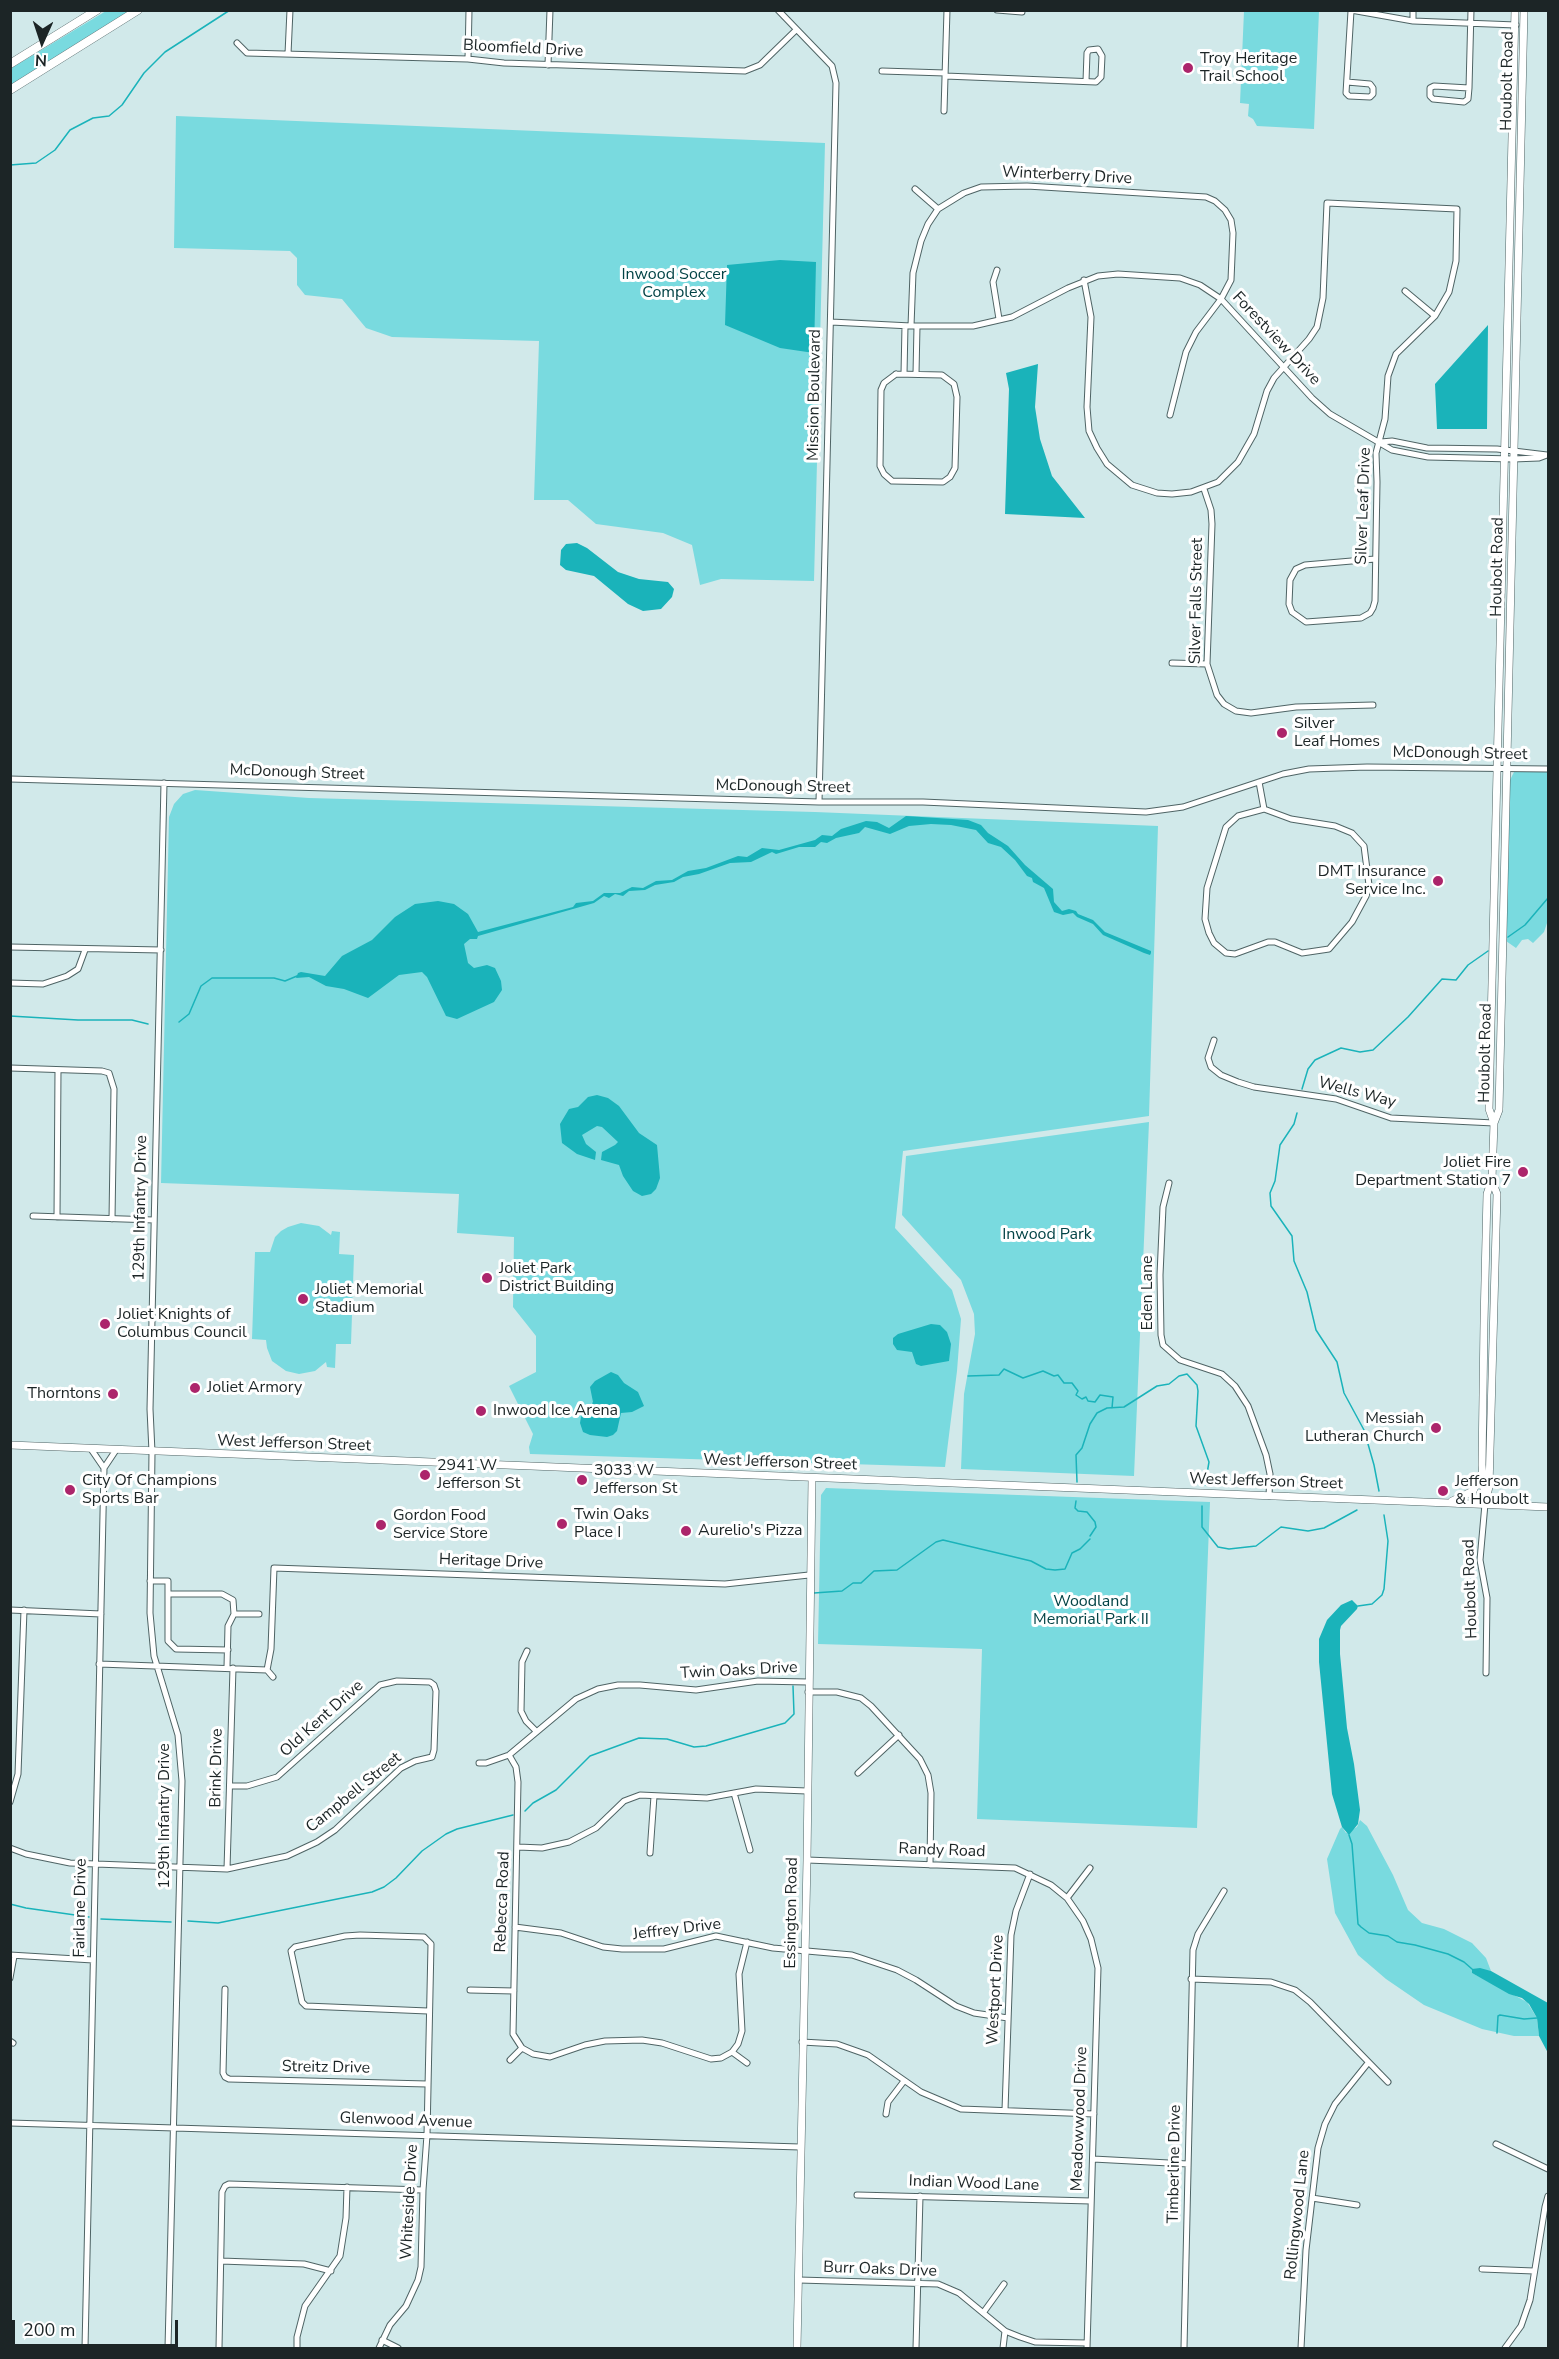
<!DOCTYPE html>
<style>
body{margin:0}
#map{position:relative;width:1559px;height:2359px;overflow:hidden;background:#d1e9ea;font-family:"Nunito Sans",sans-serif}
canvas{display:block}
.frame{position:absolute;inset:0;border:12px solid #1c2526;pointer-events:none}
.north{position:absolute;left:12px;top:12px;width:60px;height:60px;-webkit-text-stroke:4px #fff;paint-order:stroke;rotate:183deg;font-size:16px;font-weight:700;line-height:24px;text-align:center;color:#1c2526}
.north::after{content:'';display:block;margin:auto;width:21px;height:27px;background:#1c2526;clip-path:polygon(50% 0,100% 100%,50% 72%,0 100%)}
.scale{position:absolute;left:12px;top:2320px;width:166px;height:27px;box-sizing:border-box;border:3px solid #1c2526;border-top:0;padding-left:8px;font-size:18px;line-height:21px;white-space:nowrap;color:#1c2526;-webkit-text-stroke:4px #fff;paint-order:stroke}
</style>
<div id="map">
<canvas width="1559" height="2359"></canvas>
<div class="frame"></div>
<div class="north">N</div>
<div class="scale">200 m</div>
</div>
<script>
const g = document.querySelector('canvas').getContext('2d');
g.lineJoin = 'round';
function fillPath(path, color) { g.fillStyle = color; g.fill(path, 'evenodd'); }
const toPath = rows => new Path2D(rows.map(r => 'M' + r).join(''));
function strokePath(path, color, width, dash) { g.strokeStyle = color; g.lineWidth = width; g.lineCap = dash ? 'butt' : 'round'; g.setLineDash(dash || []); g.stroke(path); }
function label(font, color, halo, rows, align = 'center') {
  g.font = font + ' "Nunito Sans",sans-serif'; g.lineWidth = 6; g.setLineDash([]); g.textBaseline = 'middle'; g.strokeStyle = halo; g.fillStyle = color; for (const [text, x, y, turn = 0] of rows) {
    g.save(); g.translate(x, y); g.rotate((+turn || 0) * Math.PI / 180); g.textAlign = isNaN(turn) ? turn : align; if (halo) g.strokeText(text, 0, 0); g.fillText(text, 0, 0); g.restore();
  }
}
fillPath(toPath([
 [106,11,130,11,11,85,10,69],
 [1244,11,1319,11,1314,129,1257,126,1253,119,1248,116,1249,104,1240,103],
 [176,116,825,143,814,581,721,579,700,585,692,545,663,533,596,524,568,500,534,500,539,341,392,337,366,328,342,299,305,295,297,285,297,258,290,251,174,248],
 [1516,768,1548,769,1548,920,1544,932,1533,943,1528,939,1522,940,1516,948,1506,941,1509,782],
 [195,790,309,798,815,812,1158,826,1149,1116,903,1151,895,1228,952,1290,961,1319,957,1371,945,1467,530,1454,529,1447,533,1434,509,1386,536,1372,536,1336,513,1307,514,1237,457,1233,459,1194,161,1183,169,817,174,804,183,794],
 [1149,1122,1134,1476,961,1469,964,1394,975,1334,974,1314,961,1280,902,1215,906,1156],
 [301,1223,319,1226,331,1235,332,1231,340,1232,339,1254,354,1255,351,1344,336,1344,335,1368,327,1367,326,1362,315,1371,299,1374,286,1371,272,1361,267,1348,266,1340,252,1339,255,1252,270,1252,275,1237,281,1231,288,1227],
 [826,1488,1210,1502,1197,1828,977,1819,982,1649,818,1644,821,1495],
 [1360,1820,1367,1826,1393,1875,1408,1910,1422,1923,1444,1929,1472,1943,1486,1958,1491,1971,1473,1969,1472,1973,1527,2002,1537,2018,1539,2036,1514,2036,1482,2029,1424,2005,1386,1979,1358,1955,1335,1913,1327,1859,1340,1829,1342,1827,1346,1833,1357,1827]
]), '#79dadf');
fillPath(toPath([
 [780,260,816,262,814,353,780,348,725,325,727,265],
 [1488,325,1487,429,1437,429,1435,384],
 [1038,364,1035,407,1040,439,1052,476,1085,518,1005,514,1009,389,1006,373],
 [577,543,587,548,618,572,639,579,668,582,674,589,672,597,661,609,643,611,628,604,594,576,566,570,560,565,561,550,566,544],
 [906,816,968,820,981,825,988,833,1008,846,1025,865,1053,889,1054,902,1062,911,1069,909,1076,911,1078,914,1093,920,1105,932,1151,951,1151,953,1150,955,1144,953,1103,935,1093,924,1077,917,1073,913,1063,915,1054,912,1044,888,1033,882,1032,878,1027,876,1015,860,1001,847,988,843,976,830,951,825,931,824,909,826,890,834,865,827,859,833,836,838,827,843,821,842,815,847,799,847,776,854,772,852,751,862,730,863,699,874,683,877,674,882,655,885,645,890,629,891,623,896,615,894,609,898,604,896,594,903,478,936,477,939,470,939,464,944,468,963,474,968,487,965,495,968,501,981,502,990,494,1002,457,1019,446,1016,427,977,422,972,399,975,368,998,344,989,326,986,309,977,296,978,298,973,301,972,325,976,342,956,372,940,395,917,415,904,438,901,454,904,468,914,478,932,573,907,576,903,593,901,604,893,620,893,632,887,643,888,656,881,672,880,688,871,706,868,738,856,747,857,762,848,779,850,815,840,822,835,832,836,841,829,866,821,877,822,889,828],
 [597,1095,608,1098,619,1106,639,1133,657,1145,660,1178,656,1189,651,1194,642,1196,633,1191,623,1176,619,1165,601,1160,602,1152,615,1145,618,1142,602,1127,597,1126,582,1135,586,1144,596,1152,595,1160,577,1154,562,1143,560,1124,569,1109,578,1107,588,1097],
 [931,1324,940,1325,947,1332,951,1344,949,1361,921,1366,916,1364,912,1352,897,1350,893,1344,893,1338,898,1334],
 [611,1372,618,1375,624,1383,638,1392,644,1406,632,1412,621,1413,617,1431,613,1435,607,1437,590,1435,583,1432,580,1423,581,1417,593,1402,590,1387,595,1381],
 [1352,1600,1358,1606,1357,1609,1341,1626,1340,1630,1340,1654,1347,1728,1354,1764,1360,1810,1358,1824,1349,1835,1342,1827,1332,1794,1319,1662,1319,1639,1327,1620,1341,1605],
 [1480,1968,1491,1971,1548,2003,1548,2053,1539,2036,1537,2018,1529,2004,1522,1998,1509,1994,1472,1973,1472,1969]
]), '#1ab3ba');
strokePath(toPath([
 [10,165,36,163,55,150,70,130,93,118,109,116,122,105,144,73,165,52,230,10],
 [1508,937,1525,925,1548,898],
 [10,1016,78,1020,132,1020,148,1024],
 [179,1022,189,1014,201,986,212,978,274,978,285,981,297,976],
 [1302,1089,1308,1069,1315,1060,1341,1048,1360,1052,1373,1050,1408,1017,1442,979,1456,980,1468,965,1488,951],
 [1297,1113,1294,1124,1280,1145,1275,1181,1270,1193,1271,1206,1292,1236,1294,1261,1307,1292,1316,1330,1337,1362,1344,1393,1364,1430,1374,1465,1379,1491],
 [968,1376,999,1375,1004,1369,1023,1378,1043,1371,1054,1376,1058,1375,1064,1383,1072,1383,1078,1391,1076,1395,1082,1399,1086,1397,1088,1401,1095,1402,1100,1395,1113,1397,1112,1408],
 [1077,1482,1076,1455,1082,1448,1090,1424,1097,1413,1107,1408,1124,1407,1157,1386,1169,1384,1179,1376,1187,1374,1197,1385,1198,1391,1196,1426,1209,1462,1205,1485],
 [1076,1501,1075,1508,1078,1511,1087,1512,1095,1522,1096,1527,1090,1536],
 [1202,1506,1202,1527,1218,1547,1229,1549,1256,1546,1281,1527,1308,1531,1324,1528,1357,1510],
 [814,1593,842,1591,853,1583,861,1583,874,1571,897,1570,936,1542,943,1540,1006,1555,1031,1561,1046,1569,1055,1570,1065,1569,1072,1553,1080,1549,1090,1539],
 [1358,1606,1372,1604,1382,1595,1384,1589,1388,1541,1384,1515],
 [525,1811,533,1803,556,1790,590,1756,639,1738,667,1739,694,1747,706,1746,785,1723,794,1714,793,1686],
 [1349,1835,1352,1844,1358,1924,1361,1927,1369,1933,1388,1936,1397,1942,1415,1945,1448,1954,1464,1962,1472,1969],
 [10,1904,26,1908,89,1917],
 [101,1919,171,1922],
 [188,1921,218,1923,372,1892,384,1887,396,1878,422,1851,446,1834,457,1829,513,1815],
 [1497,2033,1498,2016,1500,2015,1524,2019,1537,2018]
]), '#1ab3ba', 1.5);
const minor = toPath([
 [778,10,832,66,836,83,819,802],
 [997,10,1022,12],
 [1351,10,1413,21,1516,25],
 [1413,21,1413,10],
 [237,43,247,53,468,59,504,63,745,71,760,65,796,30],
 [288,54,290,10],
 [468,59,469,10],
 [548,65,550,10],
 [882,71,945,73],
 [945,76,1096,82,1101,77,1102,56,1098,49,1089,50,1087,53,1086,81],
 [1347,82,1370,84,1373,88,1373,94,1370,97,1349,96,1346,93,1351,11,1351,10],
 [1469,88,1468,99,1464,102,1433,99,1430,96,1430,88,1434,86,1469,88,1471,10],
 [944,111,947,10],
 [915,189,938,209],
 [997,270,993,282,999,319],
 [1084,280,1091,317,1087,407,1089,431,1097,448,1107,464,1132,485,1157,493,1172,494,1191,492,1218,482,1238,462,1254,434,1267,391,1274,378,1309,339,1317,327,1323,298,1327,203,1457,209,1456,261,1449,292,1435,316,1396,354,1388,376,1385,419,1376,453,1377,482,1375,601,1373,608,1370,613,1361,618,1306,622,1292,612,1289,604,1290,580,1296,569,1305,565,1375,559],
 [1405,291,1435,316],
 [831,322,911,326,973,326,1012,317,1068,288,1098,276,1118,274,1180,278,1200,285,1221,299,1312,398,1330,414,1392,450,1428,457,1513,459,1539,458,1547,455],
 [911,326,913,273,921,241,928,224,938,209,964,193,981,187,1027,186,1206,197,1215,201,1225,210,1231,220,1233,233,1231,280,1221,299,1196,332,1186,352,1170,415],
 [896,374,942,375,954,384,957,397,955,468,950,477,943,482,892,481,884,474,880,466,881,390,884,383,896,374],
 [904,374,905,326],
 [916,374,917,326],
 [1381,442,1392,441,1427,448,1497,449,1547,455],
 [1204,489,1211,510,1212,524,1207,664,1217,695,1224,704,1236,711,1251,713,1296,707,1373,705],
 [1172,663,1207,664],
 [10,779,819,802,923,802,1146,812,1183,807,1283,774,1309,769,1367,767,1548,769],
 [1259,782,1264,809],
 [164,783,150,1409,152,1452,150,1613,154,1656,178,1735,182,1781,168,2348],
 [1264,809,1291,819,1335,826,1352,833,1364,846,1369,885,1366,896,1352,922,1329,949,1302,953,1275,942,1268,942,1235,954,1226,953,1214,943,1209,933,1205,919,1207,888,1226,827,1238,816,1264,809],
 [10,947,161,950],
 [10,983,43,984,67,976,78,969,85,950],
 [1214,1040,1208,1058,1211,1067,1221,1075,1238,1082,1254,1087,1336,1099,1391,1118,1494,1123],
 [10,1068,102,1071,109,1073,114,1089,112,1219],
 [1169,1183,1163,1207,1160,1275,1161,1335,1163,1345,1180,1360,1222,1374,1235,1386,1248,1406,1266,1455,1270,1474,1269,1496],
 [33,1216,154,1220],
 [57,1217,58,1070],
 [104,1468,116,1450],
 [1485,1504,1480,1560,1487,1598,1486,1673],
 [150,1581,168,1581,168,1641,176,1649,228,1650],
 [168,1594,222,1594,233,1600,234,1614],
 [10,1610,101,1614],
 [527,1651,522,1662,521,1711,526,1721,536,1731],
 [99,1664,267,1670,273,1677],
 [227,1667,228,1626,234,1614,259,1614],
 [267,1670,271,1649,274,1568,725,1584,809,1575],
 [808,1692,837,1692,861,1698,871,1706,920,1759,928,1775,931,1793,930,1865],
 [509,1755,516,1767,518,1782,513,2034,522,2048,533,2054,550,2057,585,2045,605,2041,642,2040,662,2043,711,2059,721,2058,732,2052,738,2044,742,2031,739,1974,747,1942],
 [479,1763,486,1763,509,1755,576,1699,598,1689,618,1685,640,1685,696,1690,758,1681,808,1682],
 [858,1773,899,1735],
 [734,1793,750,1850],
 [10,1802,18,1774,24,1610],
 [518,1847,542,1848,569,1842,596,1828,624,1801,640,1795,707,1798,756,1789,807,1791],
 [10,1848,26,1854,70,1863,227,1869,287,1856,317,1842,335,1830,401,1768,415,1761,432,1757,434,1750,436,1691,434,1685,430,1682,397,1681,380,1685,277,1777,247,1786,230,1786],
 [650,1853,654,1796],
 [807,1860,1015,1868,1051,1885,1067,1898,1083,1921,1091,1939,1098,1968,1087,2348],
 [227,1869,233,1668],
 [1067,1898,1090,1868],
 [515,1927,561,1933,603,1947,622,1949,664,1949,716,1936,773,1948,852,1955,897,1970,916,1980,956,2006,974,2013,1008,2018],
 [10,1955,93,1960],
 [10,1978,14,1956],
 [1191,1979,1271,1982,1295,1990,1310,2002,1388,2082],
 [225,1989,223,2073,225,2077,229,2079,427,2084],
 [470,1990,514,1991],
 [10,2041,13,2043],
 [802,2042,837,2044,868,2055,921,2092,961,2109,1094,2114],
 [732,2052,747,2063],
 [510,2060,522,2048],
 [1005,2110,1011,1935,1016,1911,1030,1874],
 [886,2114,888,2102,904,2081],
 [10,2123,800,2147],
 [1496,2144,1548,2169],
 [1093,2159,1188,2164],
 [857,2195,1091,2201],
 [1312,2198,1357,2205],
 [221,2261,304,2264,331,2271],
 [1482,2269,1534,2271],
 [799,2280,938,2284,959,2293,1005,2331,1020,2337,1035,2342,1087,2343],
 [983,2313,1004,2284],
 [382,2340,398,2348],
 [85,2348,104,1468,91,1449],
 [219,2348,222,2192,225,2186,229,2184,423,2190],
 [297,2348,297,2337,305,2306,340,2256,346,2218,347,2187],
 [379,2348,390,2325,406,2306,418,2280,421,2267,423,2190,427,2135,431,1944,424,1937,360,1935,345,1936,295,1947,291,1951,302,2002,306,2006,428,2011],
 [916,2348,920,2196],
 [1003,2348,1005,2331],
 [1184,2348,1193,1950,1198,1934,1224,1891],
 [1301,2348,1306,2250,1318,2148,1325,2124,1335,2104,1368,2063],
 [1505,2348,1521,2326,1530,2300,1545,2207,1548,2196]
]);
const major = toPath([
 [1494,1123,1499,1110,1524,10],
 [10,1445,1548,1507],
 [1487,1495,1489,1487,1497,1194,1492,1181],
 [1452,1501,1473,1491,1480,1476],
 [1485,1504,1482,1465,1484,1323,1487,1194,1492,1179,1494,1123,1489,1109,1515,10],
 [797,2348,807,1860,812,1479]
]);
const highway = toPath([
 [10,64,97,10],
 [10,90,138,10]
]);
strokePath(minor, '#4f6465', 7);
strokePath(major, '#4f6465', 8);
strokePath(highway, '#4f6465', 9);
strokePath(minor, '#fff', 5);
strokePath(major, '#fff', 7);
strokePath(highway, '#fff', 8);
for (const [x, y, r, color] of [
 [1188,68,6,"#ac256b"],
 [1282,733,6,"#ac256b"],
 [1438,881,6,"#ac256b"],
 [1523,1172,6,"#ac256b"],
 [487,1278,6,"#ac256b"],
 [303,1299,6,"#ac256b"],
 [105,1324,6,"#ac256b"],
 [195,1388,6,"#ac256b"],
 [113,1394,6,"#ac256b"],
 [481,1411,6,"#ac256b"],
 [1436,1428,6,"#ac256b"],
 [425,1475,6,"#ac256b"],
 [582,1480,6,"#ac256b"],
 [70,1490,6,"#ac256b"],
 [1443,1491,6,"#ac256b"],
 [562,1524,6,"#ac256b"],
 [381,1525,6,"#ac256b"],
 [686,1531,6,"#ac256b"]
]) { const dot = new Path2D(); dot.arc(x, y, r, 0, 2 * Math.PI); g.fillStyle = color; g.fill(dot); strokePath(dot, '#fff', 2); }
label('16px', '#1c2526', '#fff', [
 ["Bloomfield Drive",523,49,3],
 ["Houbolt Road",1508,81,-89],
 ["Winterberry Drive",1067,176,3],
 ["Forestview Drive",1276,339,47],
 ["Mission Boulevard",815,395,-89],
 ["Silver Leaf Drive",1364,506,-88],
 ["Houbolt Road",1498,567,-89],
 ["Silver Falls Street",1197,601,-89],
 ["McDonough Street",1460,754,1],
 ["McDonough Street",297,773,2],
 ["McDonough Street",783,787,1],
 ["Houbolt Road",1486,1053,-89],
 ["Wells Way",1357,1093,15],
 ["129th Infantry Drive",141,1208,-89],
 ["Eden Lane",1148,1293,-90],
 ["West Jefferson Street",294,1444,2],
 ["West Jefferson Street",780,1463,2],
 ["West Jefferson Street",1266,1482,2],
 ["Heritage Drive",491,1562,2],
 ["Houbolt Road",1471,1589,-92],
 ["Twin Oaks Drive",739,1671,-3],
 ["Old Kent Drive",322,1719,-42],
 ["Brink Drive",217,1768,-89],
 ["Campbell Street",354,1793,-39],
 ["129th Infantry Drive",165,1816,-90],
 ["Randy Road",942,1851,2],
 ["Rebecca Road",503,1902,-88],
 ["Fairlane Drive",81,1908,-89],
 ["Essington Road",792,1913,-89],
 ["Jeffrey Drive",677,1930,-7],
 ["Westport Drive",996,1990,-87],
 ["Streitz Drive",326,2068,1],
 ["Meadowwood Drive",1080,2119,-88],
 ["Glenwood Avenue",406,2121,2],
 ["Timberline Drive",1175,2164,-89],
 ["Indian Wood Lane",974,2184,2],
 ["Whiteside Drive",410,2202,-87],
 ["Rollingwood Lane",1298,2215,-84],
 ["Burr Oaks Drive",880,2270,2]
]);
label('16px', '#1c2526', '#fff', [
 ["Troy Heritage",1200,59],
 ["Trail School",1200,77],
 ["Silver",1294,724],
 ["Leaf Homes",1294,742],
 ["DMT Insurance",1426,872,"right"],
 ["Service Inc.",1426,890,"right"],
 ["Joliet Fire",1511,1163,"right"],
 ["Department Station 7",1511,1181,"right"],
 ["Joliet Park",499,1269],
 ["District Building",499,1287],
 ["Joliet Memorial",315,1290],
 ["Stadium",315,1308],
 ["Joliet Knights of",117,1315],
 ["Columbus Council",117,1333],
 ["Joliet Armory",207,1388],
 ["Thorntons",101,1394,"right"],
 ["Inwood Ice Arena",493,1411],
 ["Messiah",1424,1419,"right"],
 ["Lutheran Church",1424,1437,"right"],
 ["2941 W",437,1466],
 ["Jefferson St",437,1484],
 ["3033 W",594,1471],
 ["Jefferson St",594,1489],
 ["City Of Champions",82,1481],
 ["Sports Bar",82,1499],
 ["Jefferson",1455,1482],
 ["& Houbolt",1455,1500],
 ["Twin Oaks",574,1515],
 ["Place I",574,1533],
 ["Gordon Food",393,1516],
 ["Service Store",393,1534],
 ["Aurelio's Pizza",698,1531]
], 'left');
label('16px', '#034346', '#fff', [
 ["Inwood Soccer",674,275],
 ["Complex",674,293],
 ["Inwood Park",1047,1235],
 ["Woodland",1091,1602],
 ["Memorial Park II",1091,1620]
]);
</script>
